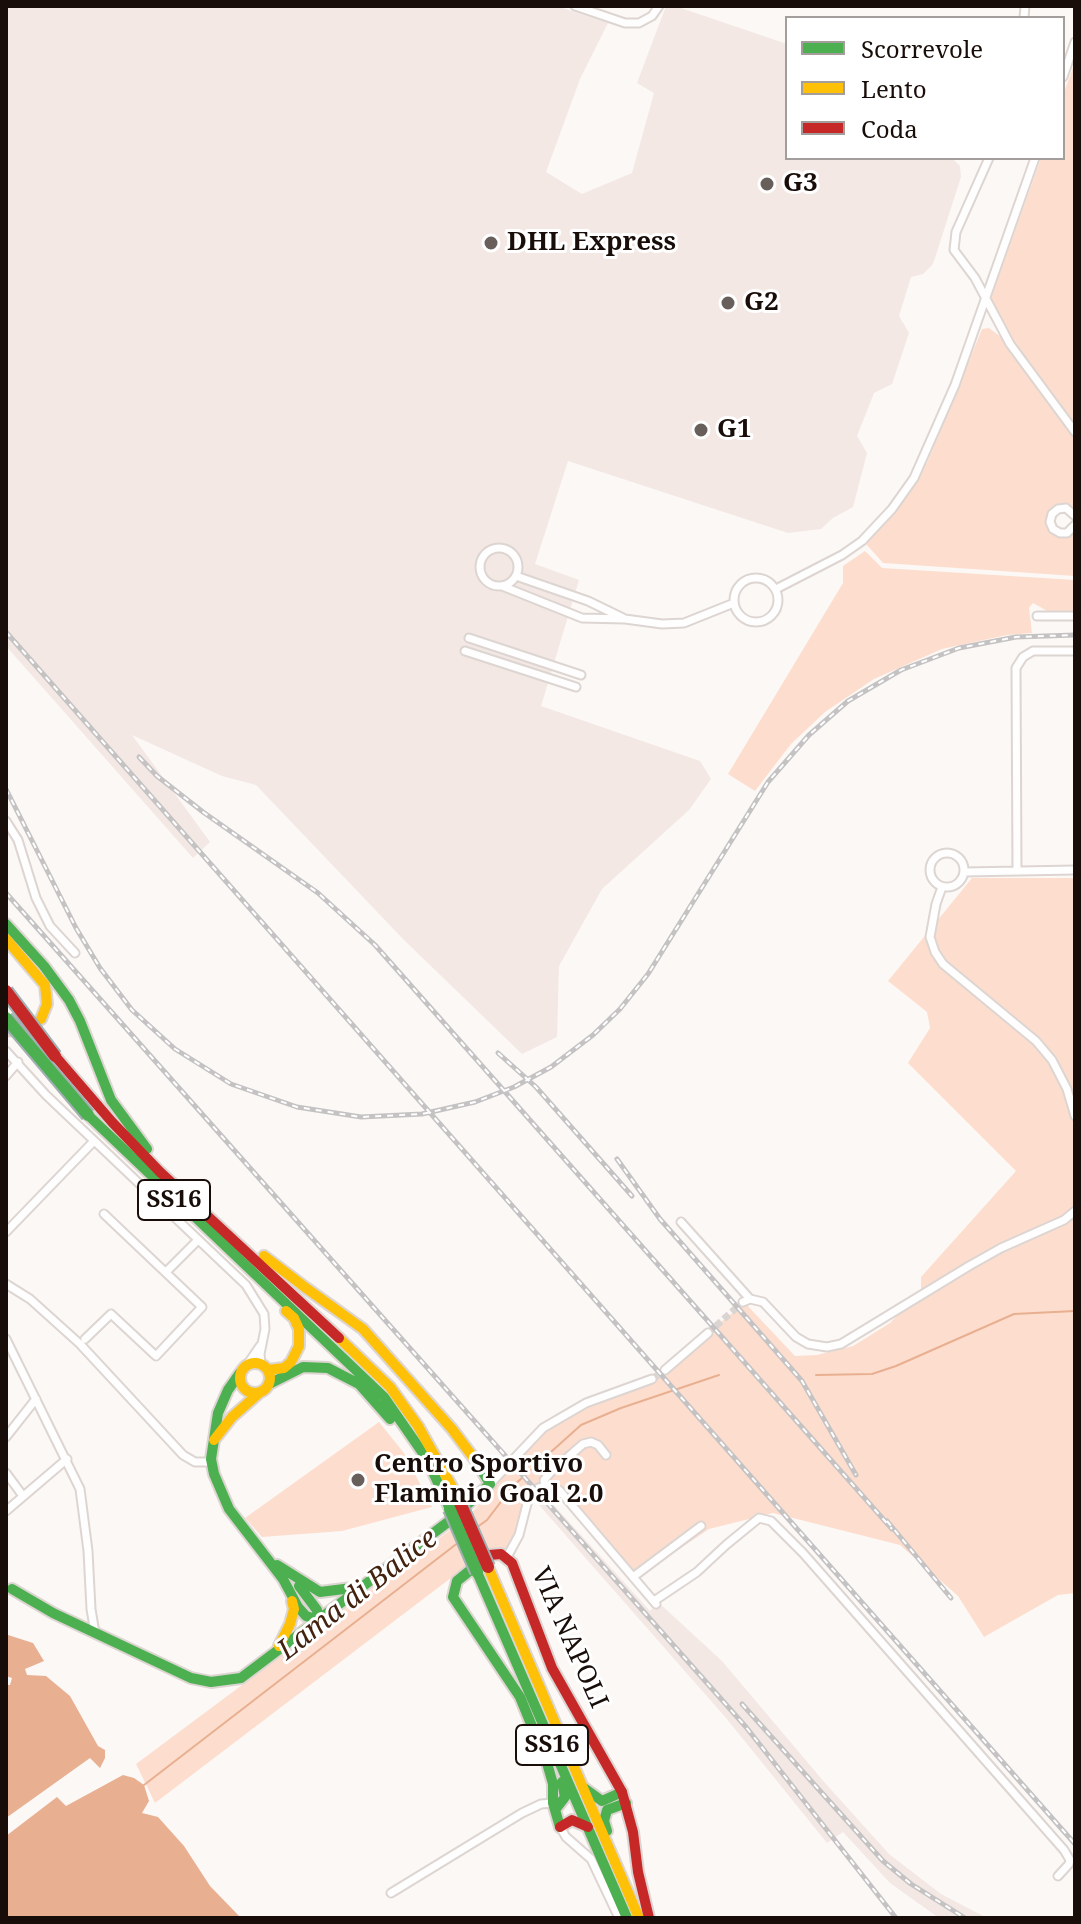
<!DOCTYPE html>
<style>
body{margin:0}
#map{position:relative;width:1081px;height:1924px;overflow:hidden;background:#fcf8f6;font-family:"Noto Serif",serif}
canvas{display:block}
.frame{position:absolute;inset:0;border:8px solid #180d08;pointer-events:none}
.legend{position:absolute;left:785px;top:16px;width:280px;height:144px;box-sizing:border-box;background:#fff;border:2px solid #a39e9c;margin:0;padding:10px 14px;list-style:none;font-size:24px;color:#180d08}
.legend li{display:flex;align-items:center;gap:16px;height:40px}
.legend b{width:40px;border:2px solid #a39e9c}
</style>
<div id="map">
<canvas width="1081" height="1924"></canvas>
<div class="frame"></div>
<ul class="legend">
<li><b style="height:10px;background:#4caf50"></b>Scorrevole</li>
<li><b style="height:10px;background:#ffc107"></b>Lento</li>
<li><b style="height:10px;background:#c62828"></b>Coda</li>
</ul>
</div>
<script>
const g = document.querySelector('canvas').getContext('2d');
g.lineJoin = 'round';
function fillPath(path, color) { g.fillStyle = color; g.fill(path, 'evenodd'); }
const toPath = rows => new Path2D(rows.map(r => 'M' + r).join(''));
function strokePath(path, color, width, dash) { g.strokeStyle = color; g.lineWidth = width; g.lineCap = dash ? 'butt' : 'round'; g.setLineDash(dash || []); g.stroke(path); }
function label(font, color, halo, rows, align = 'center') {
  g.font = font + ' "Noto Serif",serif'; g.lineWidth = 6; g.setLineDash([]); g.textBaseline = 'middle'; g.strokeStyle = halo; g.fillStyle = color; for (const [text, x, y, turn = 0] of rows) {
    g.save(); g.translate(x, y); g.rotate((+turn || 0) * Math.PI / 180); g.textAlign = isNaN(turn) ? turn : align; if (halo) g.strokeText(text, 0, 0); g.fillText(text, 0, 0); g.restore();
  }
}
fillPath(toPath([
 [6,6,556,6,608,23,580,79,546,172,582,194,632,173,654,93,637,83,666,6,675,6,787,44,787,158,952,158,960,166,961,177,933,264,923,274,911,277,899,316,909,333,892,384,874,393,857,436,867,453,853,507,833,518,821,529,788,533,568,461,535,564,579,580,541,706,700,761,711,779,689,810,602,889,559,966,557,1037,522,1054,404,940,256,785,222,776,132,735,210,842,193,858,6,646],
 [541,1491,650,1611,658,1602,722,1661,825,1783,889,1854,941,1894,987,1918,939,1918,890,1883,843,1832,827,1843,726,1718,532,1497]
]), '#f3e8e3');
fillPath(toPath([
 [1075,62,1075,426,1019,351,992,303,992,295,1041,158,1063,158,1063,95],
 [989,328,1001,337,1075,438,1075,511,1071,506,1061,504,1053,506,1047,513,1046,520,1048,530,1056,537,1070,537,1075,531,1075,576,883,563,866,544,927,463,982,329],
 [865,551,882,568,1075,580,1075,611,1049,612,1033,603,1029,608,1032,633,1007,635,942,649,874,679,825,712,791,744,755,791,728,774,843,583,843,566],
 [972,878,1075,878,1075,1593,1058,1595,984,1637,958,1596,900,1545,773,1513,709,1529,635,1579,562,1496,546,1487,530,1504,518,1542,464,1568,155,1803,136,1764,469,1516,536,1437,567,1414,623,1388,659,1378,693,1344,745,1303,795,1356,817,1355,853,1346,890,1323,921,1290,921,1277,1016,1171,908,1063,930,1028,927,1012,888,981],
 [379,1422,404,1453,432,1507,342,1531,262,1537,245,1518]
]), '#fddece');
fillPath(toPath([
 [8,1635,33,1643,44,1661,25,1669,27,1675,46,1676,70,1696,98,1746,105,1750,105,1758,100,1768,90,1758,6,1818,6,1685,10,1685,12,1678,6,1676,6,1638],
 [123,1775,134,1778,144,1785,149,1801,142,1813,158,1817,184,1846,210,1886,241,1918,6,1918,6,1836,57,1797,66,1806]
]), '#e8af90');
strokePath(toPath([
 [816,1375,872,1374,896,1366,1014,1314,1075,1311],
 [476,1528,487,1520,513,1486,581,1425,621,1408,719,1375],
 [144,1785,459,1542]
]), '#e8af90', 2);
strokePath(toPath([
 [708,1333,743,1302],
 [652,1379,665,1370]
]), '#dad5d2', 7, [7, 3.5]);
strokePath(toPath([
 [6,1031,24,1032,39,1022]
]), '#dad5d2', 12, [12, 6]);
const street = toPath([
 [575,6,625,23,639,23,652,16,659,6],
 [1024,18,1025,6],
 [1063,77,1075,42],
 [989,158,956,232,954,250,975,278,1010,344,1075,432],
 [1075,516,1066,508,1058,509,1052,514,1050,522,1053,529,1060,533,1067,533,1075,525],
 '480 567a19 19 0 1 1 38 0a19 19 0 1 1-38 0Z',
 [516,576,588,601,623,618],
 '734 600a22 22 0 1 1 44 0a22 22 0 1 1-44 0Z',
 [502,586,582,618,625,619,662,624,684,623,734,603],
 [776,589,842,555,862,541,892,509,914,478,955,385,1035,158],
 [1037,616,1075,616],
 [469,638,581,675],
 [465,651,576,687],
 [6,821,18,840,36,898,50,926,75,953],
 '930 870a17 17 0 1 1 34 0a17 17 0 1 1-34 0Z',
 [1017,871,1016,668,1023,657,1033,651,1075,651],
 [964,872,1075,870],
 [942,887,936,904,930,937,935,952,943,964,1036,1041,1052,1060,1067,1089,1075,1116],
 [6,1051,46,1095,246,1285,264,1314,265,1329,260,1354,261,1364],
 [6,1076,18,1062],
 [681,1222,750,1299],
 [6,1232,94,1141],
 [166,1272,198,1240],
 [6,1284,30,1299,80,1344,183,1455,195,1462,211,1462],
 [743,1302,750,1299,763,1302,796,1337,808,1344,827,1347,841,1344,969,1266,1001,1248,1064,1220,1075,1211],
 [6,1339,80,1489,88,1551,91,1609,95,1633],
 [85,1339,111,1314,156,1356,202,1307,104,1214],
 [247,1365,260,1346],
 [665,1370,708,1333],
 [6,1437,36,1399],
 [6,1473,23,1496],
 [490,1484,543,1428,586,1403,652,1379],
 [545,1486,559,1490,656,1604],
 [6,1511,67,1459],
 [507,1557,519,1535,528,1500,538,1488,545,1486,544,1480,551,1472,583,1444,591,1442,598,1445,606,1455],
 [633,1577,701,1526],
 [654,1601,697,1572,726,1545,759,1518,771,1521,803,1553,1064,1850,1070,1860,1069,1864,1058,1876],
 [560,1827,566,1837,591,1859,619,1918],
 [391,1893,522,1813,541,1804,553,1803]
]);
const fast = toPath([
 [6,924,44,966,69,1000,80,1021,111,1100,147,1149],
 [88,1115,384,1397,427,1459,450,1509],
 [240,1373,228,1390,218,1413,211,1459,214,1474,229,1509,283,1579,298,1607,306,1616,318,1620],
 [269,1384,303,1367,328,1368,359,1384,390,1419],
 [489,1555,457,1581,453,1597,520,1697,547,1763,553,1784,553,1803,560,1827],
 [277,1565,320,1592,360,1587],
 [477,1572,627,1918],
 [299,1586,317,1610,318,1620],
 [12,1589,53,1613,191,1678,211,1682,241,1678,448,1522,490,1484,476,1461],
 [584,1788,602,1801,622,1792],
 [555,1810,565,1797,562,1782],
 [607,1831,604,1821,607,1810,626,1803]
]);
const slow = toPath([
 [6,939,45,985,47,1004,41,1019],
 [264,1256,306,1288],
 [306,1288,363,1329,452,1429,476,1461],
 [339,1338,390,1387,418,1426,457,1496],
 '240 1378a15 15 0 1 1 30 0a15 15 0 1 1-30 0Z',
 [268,1370,284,1368,291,1362,299,1346,299,1329,294,1318,286,1311],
 [214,1440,232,1417,258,1394],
 [488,1567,639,1918],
 [279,1646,290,1624,294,1609,292,1601]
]);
const jam = toPath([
 [55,1056,112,1122,160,1172,339,1338],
 [489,1555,501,1554,512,1563,552,1668,622,1792,633,1832,638,1872,649,1918],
 [560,1827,572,1820,588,1827]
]);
strokePath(street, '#ddd5d1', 11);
strokePath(fast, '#ddd5d1', 14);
strokePath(slow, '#ddd5d1', 14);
strokePath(jam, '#ddd5d1', 14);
strokePath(street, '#fffefe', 7);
strokePath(fast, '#4caf50', 10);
strokePath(slow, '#ffc107', 10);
strokePath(jam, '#c62828', 10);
const rail = toPath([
 [6,632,1075,1844],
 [139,757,157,776,203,812,318,893,375,945,892,1529],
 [6,789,76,928,100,968,132,1010,175,1049,231,1084,297,1107,361,1117,422,1114,475,1102,514,1087,551,1067,593,1035,620,1009,648,974,768,782,809,735,848,701,901,670,959,648,1016,637,1075,635],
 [6,893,746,1727,896,1918],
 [498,1053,536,1087,632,1196],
 [617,1159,660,1219,802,1381,856,1475],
 [887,1521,951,1598],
 [742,1704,883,1861,911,1884,965,1918]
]);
strokePath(rail, '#c4c2c2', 5);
strokePath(rail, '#fff', 2, [6]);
const fastBridge = toPath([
 [6,1018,88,1115],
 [450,1509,477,1572]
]);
const jamBridge = toPath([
 [6,991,55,1056],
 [457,1496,488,1567]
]);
strokePath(fastBridge, '#a2b0b2', 16, []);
strokePath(jamBridge, '#a2b0b2', 16, []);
strokePath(fastBridge, '#4caf50', 12);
strokePath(jamBridge, '#c62828', 12);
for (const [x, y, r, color] of [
 [767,184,8,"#685f5b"],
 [491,243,8,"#685f5b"],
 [728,303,8,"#685f5b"],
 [701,430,8,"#685f5b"],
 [358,1480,8,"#685f5b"]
]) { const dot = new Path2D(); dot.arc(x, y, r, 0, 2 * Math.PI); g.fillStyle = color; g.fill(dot); strokePath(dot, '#fff', 3); }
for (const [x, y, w] of [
 [174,1200,72],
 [552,1745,72]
]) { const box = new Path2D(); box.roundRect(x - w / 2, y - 20, w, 40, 6); g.fillStyle = '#fff'; g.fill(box); strokePath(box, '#180d08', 2); }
label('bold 24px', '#180d08', null, [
 ["SS16",174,1200],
 ["SS16",552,1745]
]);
label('bold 26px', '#180d08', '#fff', [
 ["G3",783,184],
 ["DHL Express",507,243],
 ["G2",744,303],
 ["G1",717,430],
 ["Centro Sportivo",374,1465],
 ["Flaminio Goal 2.0",374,1495]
], 'left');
label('26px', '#180d08', '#fff', [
 ["VIA NAPOLI",569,1638,66]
]);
label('italic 28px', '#432310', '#fff', [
 ["Lama di Balice",358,1595,-38]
]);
</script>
